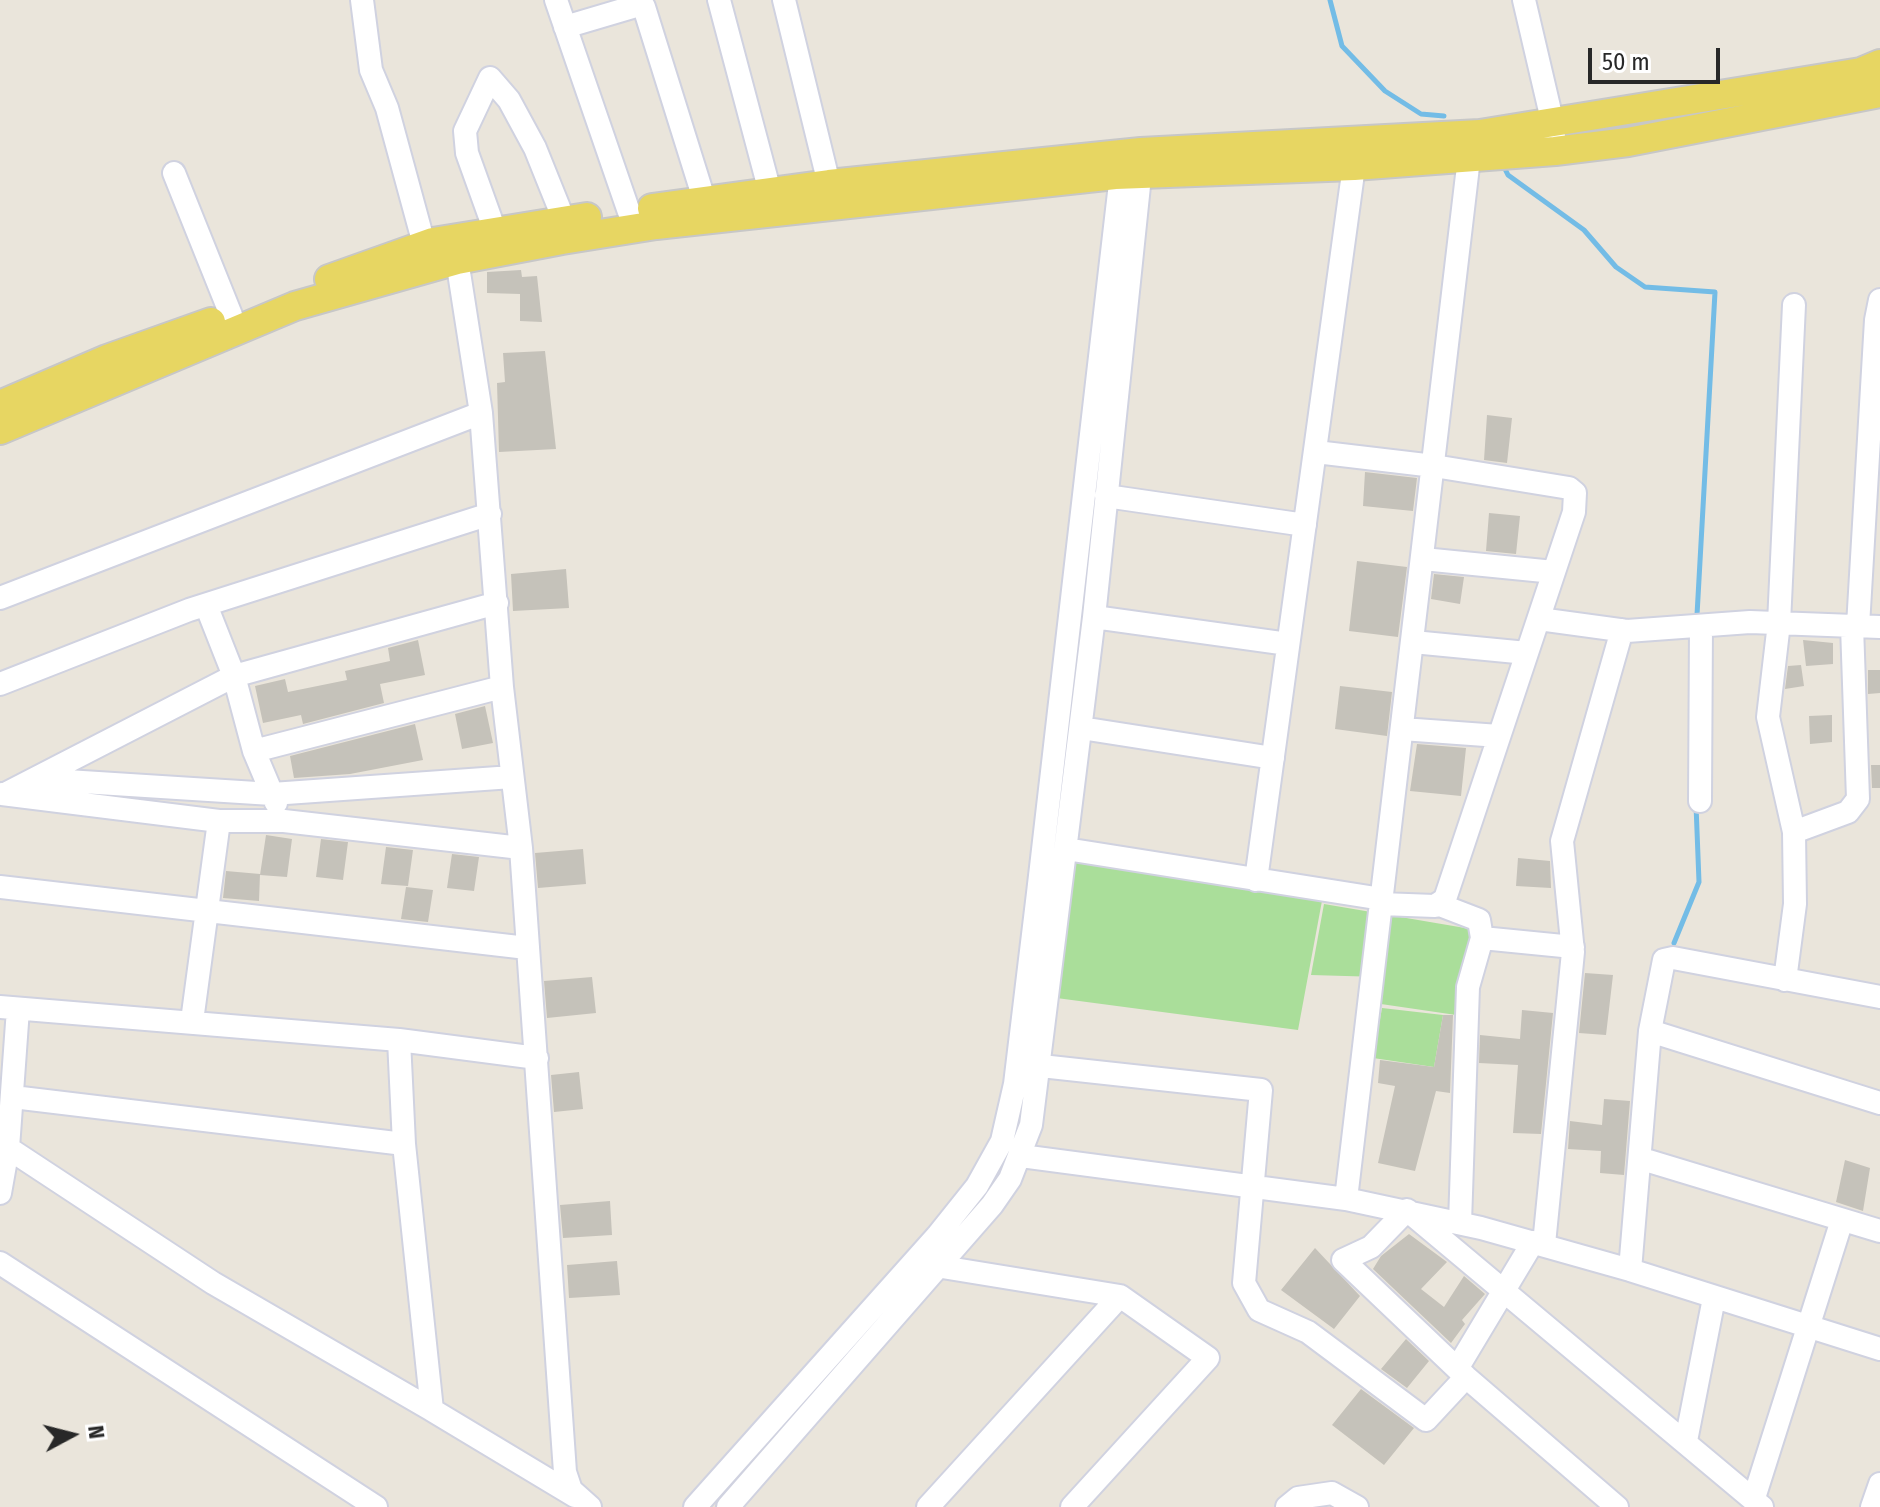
<!DOCTYPE html>
<style>
body{margin:0}
#map{position:relative;width:1880px;height:1507px;overflow:hidden;background:#eae5db;font-family:"Fira Sans Condensed",sans-serif}
canvas{display:block}
.north{position:absolute;left:32px;top:1395px;width:80px;height:80px;-webkit-text-stroke:6px #fff;paint-order:stroke;rotate:83deg;font-size:22px;font-weight:700;line-height:32px;text-align:center;color:#282828}
.north::after{content:'';display:block;margin:auto;width:28px;height:36px;background:#282828;clip-path:polygon(50% 0,100% 100%,50% 72%,0 100%)}
.scale{position:absolute;left:1588px;top:48px;width:132px;height:36px;box-sizing:border-box;border:4px solid #282828;border-top:0;padding-left:10px;font-size:24px;line-height:28px;white-space:nowrap;color:#282828;-webkit-text-stroke:6px #fff;paint-order:stroke}
</style>
<div id="map">
<canvas width="1880" height="1507"></canvas>
<div class="north">N</div>
<div class="scale">50 m</div>
</div>
<script>
const g = document.querySelector('canvas').getContext('2d');
g.lineJoin = 'round';
function fillPath(path, color) { g.fillStyle = color; g.fill(path, 'evenodd'); }
const toPath = rows => new Path2D(rows.map(r => 'M' + r).join(''));
function strokePath(path, color, width, dash) { g.strokeStyle = color; g.lineWidth = width; g.lineCap = dash ? 'butt' : 'round'; g.setLineDash(dash || []); g.stroke(path); }
fillPath(toPath([
 [1066,849,1324,890,1298,1030,1049,997],
 [1324,904,1471,929,1463,1016,1381,1004,1380,977,1311,975],
 [1382,1008,1443,1015,1434,1067,1373,1058]
]), '#aade9a');
strokePath(toPath([
 [1330,0,1342,46,1385,91,1421,114,1444,116],
 [1504,167,1508,175,1584,230,1616,267,1645,287,1715,292,1697,615],
 [1674,943,1699,882,1696,805]
]), '#73bce6', 5);
fillPath(toPath([
 [521,270,522,277,537,276,542,322,520,321,520,294,487,293,487,272],
 [545,351,556,449,499,452,497,383,505,382,503,353],
 [1487,415,1512,418,1507,463,1484,460],
 [1365,472,1417,478,1413,511,1363,506],
 [1489,513,1520,516,1516,554,1486,551],
 [1357,561,1407,567,1398,637,1349,631],
 [566,569,569,608,513,611,511,574],
 [1434,574,1464,577,1460,604,1431,599],
 [418,640,425,675,380,684,384,703,303,724,301,715,263,723,255,686,285,679,288,692,347,680,345,671,390,661,388,648],
 [1803,640,1833,643,1833,664,1806,666],
 [1801,665,1804,686,1785,689,1788,666],
 [1868,670,1880,670,1880,693,1868,694],
 [1340,686,1392,692,1387,736,1335,729],
 [485,706,493,743,462,749,455,714],
 [1832,715,1832,742,1810,744,1809,716],
 [415,724,423,760,350,774,294,778,290,756],
 [1417,744,1466,748,1461,796,1410,791],
 [1871,765,1880,765,1880,788,1872,788],
 [266,835,292,839,287,877,260,875],
 [321,839,348,842,343,880,316,877],
 [386,847,413,850,408,886,381,884],
 [583,849,586,884,538,888,535,853],
 [452,854,479,857,474,891,447,888],
 [1518,858,1550,861,1551,888,1516,886],
 [226,871,260,874,259,901,223,898],
 [406,887,433,890,428,922,401,919],
 [1585,973,1613,975,1606,1035,1579,1033],
 [592,977,596,1013,547,1018,544,981],
 [1522,1010,1553,1013,1541,1134,1513,1133,1518,1065,1479,1063,1480,1035,1520,1039],
 [1443,1015,1453,1015,1450,1093,1436,1091,1415,1171,1378,1163,1395,1086,1378,1083,1380,1060,1434,1067],
 [579,1072,583,1109,554,1112,551,1075],
 [1604,1099,1630,1101,1624,1175,1600,1173,1601,1151,1568,1149,1570,1121,1602,1125],
 [1845,1160,1870,1168,1863,1211,1836,1202],
 [610,1201,612,1235,563,1238,560,1205],
 [1409,1234,1447,1262,1421,1289,1444,1307,1464,1276,1485,1294,1462,1320,1465,1324,1451,1343,1373,1269,1381,1256],
 [1315,1248,1360,1296,1334,1329,1281,1290],
 [617,1261,620,1295,569,1298,567,1265],
 [1406,1339,1429,1361,1407,1388,1381,1369],
 [1361,1389,1414,1428,1384,1465,1332,1425]
]), '#c5c2ba');
const minor = toPath([
 [362,0,371,70,387,108,424,244],
 [556,0,629,212],
 [719,0,770,192],
 [784,0,829,184],
 [1524,0,1553,124,1555,151],
 [565,27,636,6,644,7,704,199],
 [174,173,231,315],
 [495,231,467,153,465,131,490,78,509,100,535,148,564,220],
 [455,247,481,413,502,687,521,848,565,1472,571,1490,590,1507],
 [1316,452,1434,466,1569,488,1575,493,1574,512,1445,899,1435,906,1381,904],
 [1106,496,1305,525],
 [1423,559,1554,572],
 [0,598,481,413],
 [206,605,234,676,254,751,276,803],
 [1094,617,1288,644],
 [1539,619,1627,631,1750,622,1880,627],
 [1858,626,1876,320,1880,300],
 [1413,642,1527,653],
 [0,684,189,610,490,514],
 [1081,728,1273,758],
 [1402,729,1499,736],
 [254,751,502,687],
 [35,779,272,794,512,777],
 [2,794,219,821,284,821,521,848],
 [5,794,234,676,497,603],
 [1700,801,1701,626],
 [1794,832,1848,812,1858,799,1852,626],
 [1066,849,1382,899],
 [1256,880,1354,166],
 [0,887,527,948],
 [1440,905,1479,920,1482,938,1468,987,1460,1223],
 [1482,938,1573,947],
 [1785,980,1795,904,1794,832,1768,717,1779,623,1794,305],
 [1880,997,1673,958,1664,960,1650,1031,1630,1270,1880,1349],
 [0,1007,399,1040,537,1058],
 [18,1009,8,1148,213,1283,432,1410,404,1144,399,1040],
 [192,1021,219,821],
 [1650,1031,1880,1103],
 [1041,1066,1261,1090,1244,1283,1259,1310,1308,1332,1426,1420,1466,1377],
 [13,1097,404,1144],
 [1021,1156,1346,1199,1481,1228,1630,1270],
 [1642,1159,1880,1231],
 [0,1193,8,1148],
 [1346,1199,1469,158],
 [1544,1244,1573,952,1562,841,1622,630],
 [0,1263,376,1507],
 [942,1267,1120,1296],
 [1458,1367,1533,1242],
 [432,1410,575,1496],
 [1686,1441,1714,1298],
 [1754,1498,1842,1220],
 [695,1507,937,1236,977,1186,1002,1141,1015,1084,1038,893,1121,175,1120,161],
 [728,1507,992,1205,1010,1179,1031,1125,1094,617,1142,157],
 [928,1507,1120,1296,1208,1358,1072,1507],
 [1287,1507,1298,1498,1332,1493,1357,1507],
 [1617,1507,1466,1377,1343,1260,1371,1247,1407,1210,1762,1507],
 [1872,1507,1880,1484]
]);
const major = toPath([
 [652,208,829,184,1141,152,1480,134,1861,72,1880,64],
 [329,279,433,242,587,217],
 [0,405,107,359,211,322],
 [0,430,295,306,457,260,562,240,656,225,1115,175,1354,166,1555,151,1628,142,1880,93]
]);
strokePath(minor, '#d0d2e0', 26);
strokePath(major, '#c7c7c7', 32);
strokePath(minor, '#fff', 22);
strokePath(major, '#e7d662', 28);
</script>
